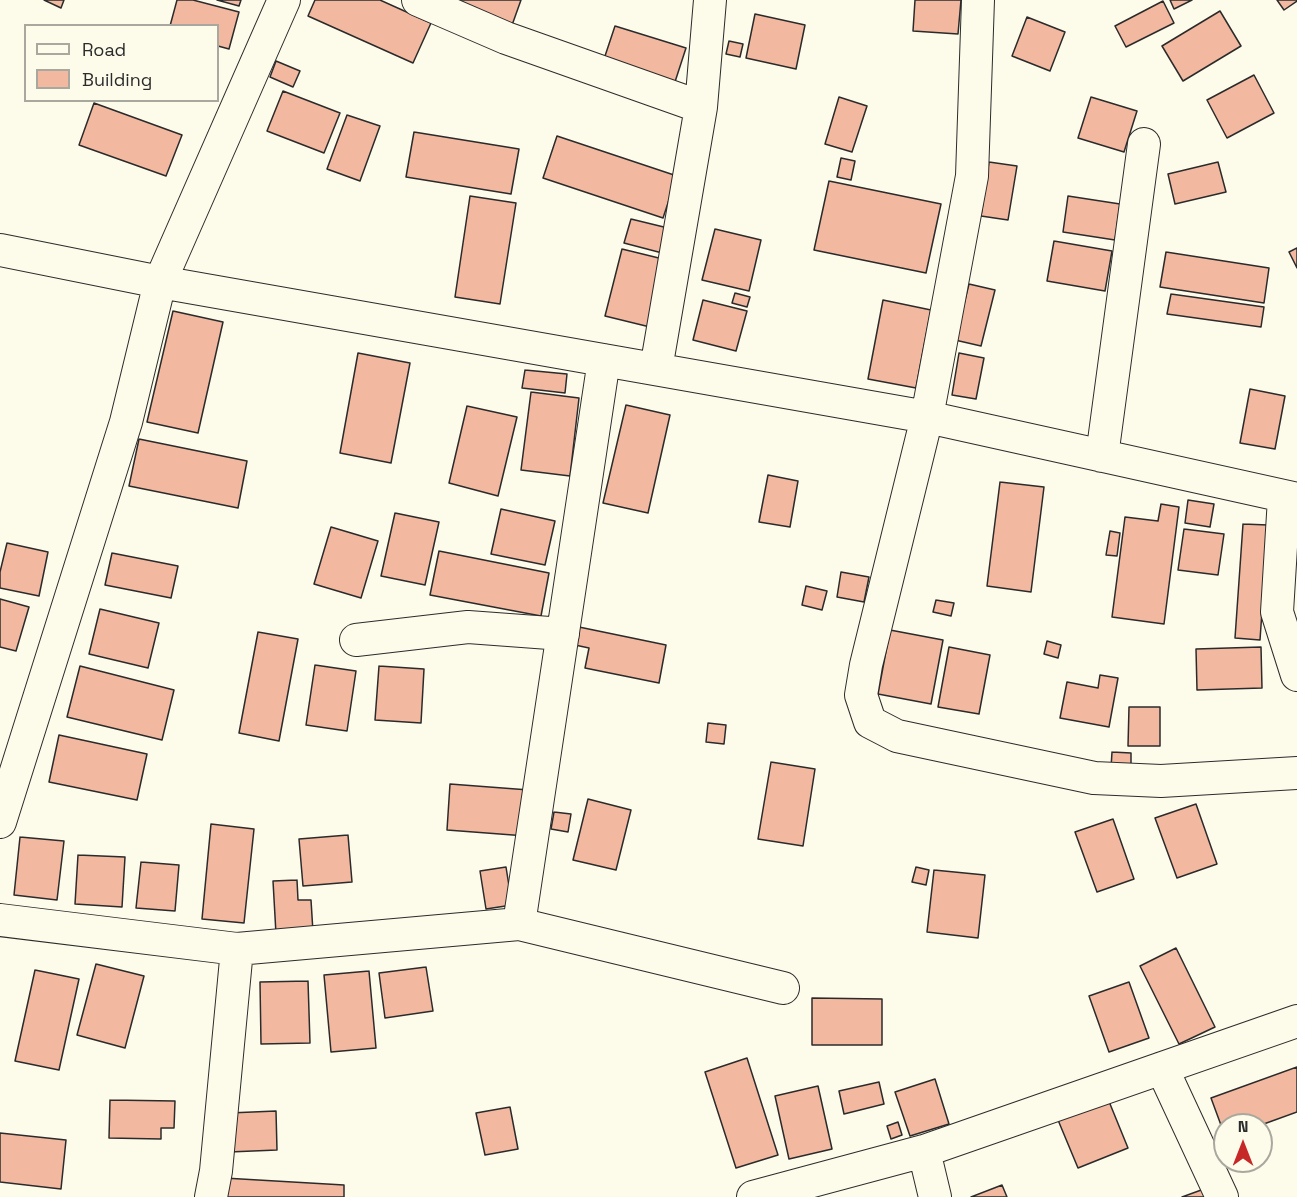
<!DOCTYPE html>
<style>
body{margin:0}
#map{position:relative;width:1297px;height:1197px;overflow:hidden;background:#fdfbea;font-family:"Space Grotesk",sans-serif}
canvas{display:block}
.legend{position:absolute;left:24px;top:24px;width:195px;height:78px;box-sizing:border-box;background:#fdfbea;border:2px solid #a9a89e;margin:0;padding:8px 10px;list-style:none;font-size:18px;color:#2b2b2b}
.legend li{display:flex;align-items:center;gap:12px;height:30px}
.legend b{width:30px;border:2px solid #a9a89e}
.north{position:absolute;left:1213px;top:1113px;width:60px;height:60px;box-sizing:border-box;background:#fdfbea;border:2px solid #a9a89e;border-radius:50%;rotate:0deg;font-size:16px;font-weight:700;line-height:24px;text-align:center;color:#2b2b2b}
.north::after{content:'';display:block;margin:auto;width:21px;height:27px;background:#c62828;clip-path:polygon(50% 0,100% 100%,50% 72%,0 100%)}
</style>
<div id="map">
<canvas width="1297" height="1197"></canvas>
<ul class="legend">
<li><b style="height:8px;background:#fdfbea"></b>Road</li>
<li><b style="height:16px;background:#f2b8a0"></b>Building</li>
</ul>
<div class="north">N</div>
</div>
<script>
const g = document.querySelector('canvas').getContext('2d');
g.lineJoin = 'round';
function fillPath(path, color) { g.fillStyle = color; g.fill(path, 'evenodd'); }
const toPath = rows => new Path2D(rows.map(r => 'M' + r).join(''));
function strokePath(path, color, width, dash) { g.strokeStyle = color; g.lineWidth = width; g.lineCap = dash ? 'butt' : 'round'; g.setLineDash(dash || []); g.stroke(path); }
const building = toPath([
 [44,0,64,0,61,8,44,0],
 [177,0,193,0,239,12,229,49,218,46,218,26,170,26,177,0],
 [217,0,241,0,239,6,217,0],
 [315,0,380,0,431,23,413,63,308,16,315,0],
 [450,0,521,0,511,28,450,0],
 [915,0,961,0,958,34,913,31,915,0],
 [1170,0,1192,0,1174,9,1170,0],
 [1277,0,1297,0,1297,1,1284,10,1277,0],
 [1163,1,1174,23,1126,47,1115,26,1163,1],
 [1220,11,1241,46,1183,81,1162,46,1220,11],
 [755,14,805,25,796,69,746,58,755,14],
 [1027,17,1065,32,1050,71,1012,56,1027,17],
 [615,26,686,48,673,88,602,65,615,26],
 [729,41,743,44,740,57,726,54,729,41],
 [276,61,300,71,293,87,270,77,276,61],
 [1254,75,1274,113,1227,138,1207,100,1254,75],
 [283,91,340,113,324,153,267,131,283,91],
 [839,97,867,106,852,152,825,144,839,97],
 [1091,97,1137,111,1124,152,1078,138,1091,97],
 [94,103,182,135,166,176,79,145,94,103],
 [347,115,380,126,360,181,327,169,347,115],
 [414,132,519,149,511,194,406,177,414,132],
 [557,136,677,176,663,218,543,178,557,136],
 [841,158,855,161,851,180,837,177,841,158],
 [989,162,1017,166,1008,220,981,216,989,162],
 [1218,162,1226,192,1175,204,1168,174,1218,162],
 [829,181,941,204,926,273,814,250,829,181],
 [470,196,516,203,500,304,455,297,470,196],
 [1068,196,1120,204,1115,240,1063,232,1068,196],
 [631,219,672,229,666,254,624,243,631,219],
 [715,229,761,240,749,291,702,280,715,229],
 [1054,241,1112,251,1105,291,1047,281,1054,241],
 [1297,248,1297,268,1289,252,1297,248],
 [622,249,667,260,650,327,605,316,622,249],
 [1166,252,1269,268,1264,303,1160,287,1166,252],
 [969,284,995,290,981,346,955,340,969,284],
 [735,293,750,297,747,307,732,303,735,293],
 [1171,294,1264,307,1261,327,1167,314,1171,294],
 [703,300,747,311,736,351,693,340,703,300],
 [883,300,931,310,916,388,868,379,883,300],
 [173,311,223,322,198,433,147,422,173,311],
 [358,353,410,363,391,463,340,453,358,353],
 [959,353,984,358,976,399,952,395,959,353],
 [525,370,567,374,565,393,522,388,525,370],
 [1250,389,1285,396,1275,449,1240,443,1250,389],
 [531,392,579,398,570,476,521,470,531,392],
 [626,405,670,415,648,513,603,503,626,405],
 [467,406,517,417,498,496,449,483,467,406],
 [139,439,247,461,238,508,129,486,139,439],
 [768,475,798,481,790,527,759,522,768,475],
 [1000,482,1044,487,1031,592,987,586,1000,482],
 [1188,500,1214,504,1210,527,1185,523,1188,500],
 [1161,504,1179,507,1164,624,1112,617,1125,517,1158,521,1161,504],
 [501,509,555,521,545,565,491,554,501,509],
 [395,513,439,522,425,585,381,576,395,513],
 [1243,524,1268,525,1260,640,1235,638,1243,524],
 [331,527,378,541,361,598,314,584,331,527],
 [1184,529,1224,534,1218,575,1178,570,1184,529],
 [1110,531,1120,533,1117,556,1106,555,1110,531],
 [7,543,48,552,39,596,0,588,0,572,7,543],
 [439,551,549,573,541,616,430,595,439,551],
 [112,553,178,566,171,598,105,585,112,553],
 [841,572,869,577,864,602,837,597,841,572],
 [806,586,827,591,822,610,802,605,806,586],
 [0,599,29,607,16,651,0,647,0,599],
 [936,600,954,603,951,616,933,612,936,600],
 [100,609,159,623,148,668,89,654,100,609],
 [579,627,666,645,659,683,585,668,589,648,575,645,579,627],
 [890,630,943,640,931,704,878,694,890,630],
 [258,632,298,639,279,741,239,733,258,632],
 [1047,641,1061,645,1058,658,1044,654,1047,641],
 [949,647,990,655,979,714,938,707,949,647],
 [1261,647,1262,688,1197,690,1196,649,1261,647],
 [315,665,356,671,347,731,306,725,315,665],
 [80,666,174,690,162,740,67,717,80,666],
 [379,666,424,669,421,723,375,720,379,666],
 [1100,675,1118,678,1109,727,1060,718,1067,682,1098,688,1100,675],
 [1129,707,1160,707,1160,746,1128,746,1129,707],
 [708,723,726,725,724,744,706,742,708,723],
 [59,735,147,754,137,800,49,782,59,735],
 [1112,752,1131,753,1131,769,1111,768,1112,752],
 [771,762,815,769,803,846,758,839,771,762],
 [450,784,529,790,526,836,447,830,450,784],
 [588,799,631,810,616,870,573,860,588,799],
 [1196,804,1217,864,1177,878,1155,818,1196,804],
 [554,812,571,814,568,832,551,829,554,812],
 [1113,819,1134,879,1097,892,1075,832,1113,819],
 [211,824,254,829,244,923,202,919,211,824],
 [348,835,352,882,303,886,299,839,348,835],
 [20,837,64,841,57,900,14,895,20,837],
 [78,855,125,857,122,907,75,904,78,855],
 [141,862,179,865,175,911,136,908,141,862],
 [506,867,512,905,486,909,480,871,506,867],
 [916,867,929,870,926,885,912,882,916,867],
 [934,870,985,875,978,938,927,932,934,870],
 [297,880,298,900,311,900,313,932,276,934,273,881,297,880],
 [1176,948,1215,1027,1179,1044,1140,966,1176,948],
 [96,964,144,976,125,1048,77,1035,96,964],
 [426,967,433,1011,385,1018,379,973,426,967],
 [35,970,79,979,59,1070,15,1061,35,970],
 [369,971,376,1048,331,1052,324,975,369,971],
 [308,981,310,1043,261,1044,260,982,308,981],
 [1129,982,1149,1038,1109,1052,1089,996,1129,982],
 [812,998,882,999,882,1045,812,1045,812,998],
 [747,1058,778,1155,736,1168,705,1072,747,1058],
 [1297,1067,1297,1112,1261,1125,1225,1125,1225,1136,1211,1098,1297,1067],
 [935,1079,949,1124,910,1136,895,1092,935,1079],
 [879,1082,884,1104,844,1114,839,1091,879,1082],
 [818,1086,832,1149,789,1159,775,1096,818,1086],
 [1108,1099,1128,1148,1078,1168,1058,1120,1108,1099],
 [110,1100,175,1101,174,1128,161,1128,161,1139,109,1138,110,1100],
 [510,1107,518,1149,485,1155,476,1113,510,1107],
 [276,1111,277,1150,229,1152,229,1113,276,1111],
 [898,1122,902,1135,891,1139,887,1126,898,1122],
 [0,1133,66,1140,61,1189,0,1182,0,1133],
 [224,1178,344,1185,344,1197,223,1197,224,1178],
 [1002,1185,1007,1197,971,1197,1002,1185],
 [1204,1189,1207,1197,1182,1197,1204,1189]
]);
fillPath(building, '#f2b8a0');
strokePath(building, '#2b2b2b', 1.5);
const minor = toPath([
 [418,0,506,38,701,107],
 [978,0,972,176,927,417,866,665,861,695,870,722,897,736,1094,778,1161,781,1297,773],
 [0,250,160,282,927,417,1297,499],
 [656,369,701,107,710,0],
 [1102,456,1144,144],
 [1284,498,1277,612,1297,675],
 [356,640,468,627,563,634],
 [0,822,126,422,160,282,284,0],
 [0,920,237,949,519,924,783,988],
 [519,924,604,360],
 [1162,1068,1222,1197],
 [924,1151,935,1197],
 [211,1197,216,1171,237,949],
 [753,1197,924,1151,1297,1021]
]);
strokePath(minor, '#2b2b2b', 34);
strokePath(minor, '#fdfbea', 32);
</script>
